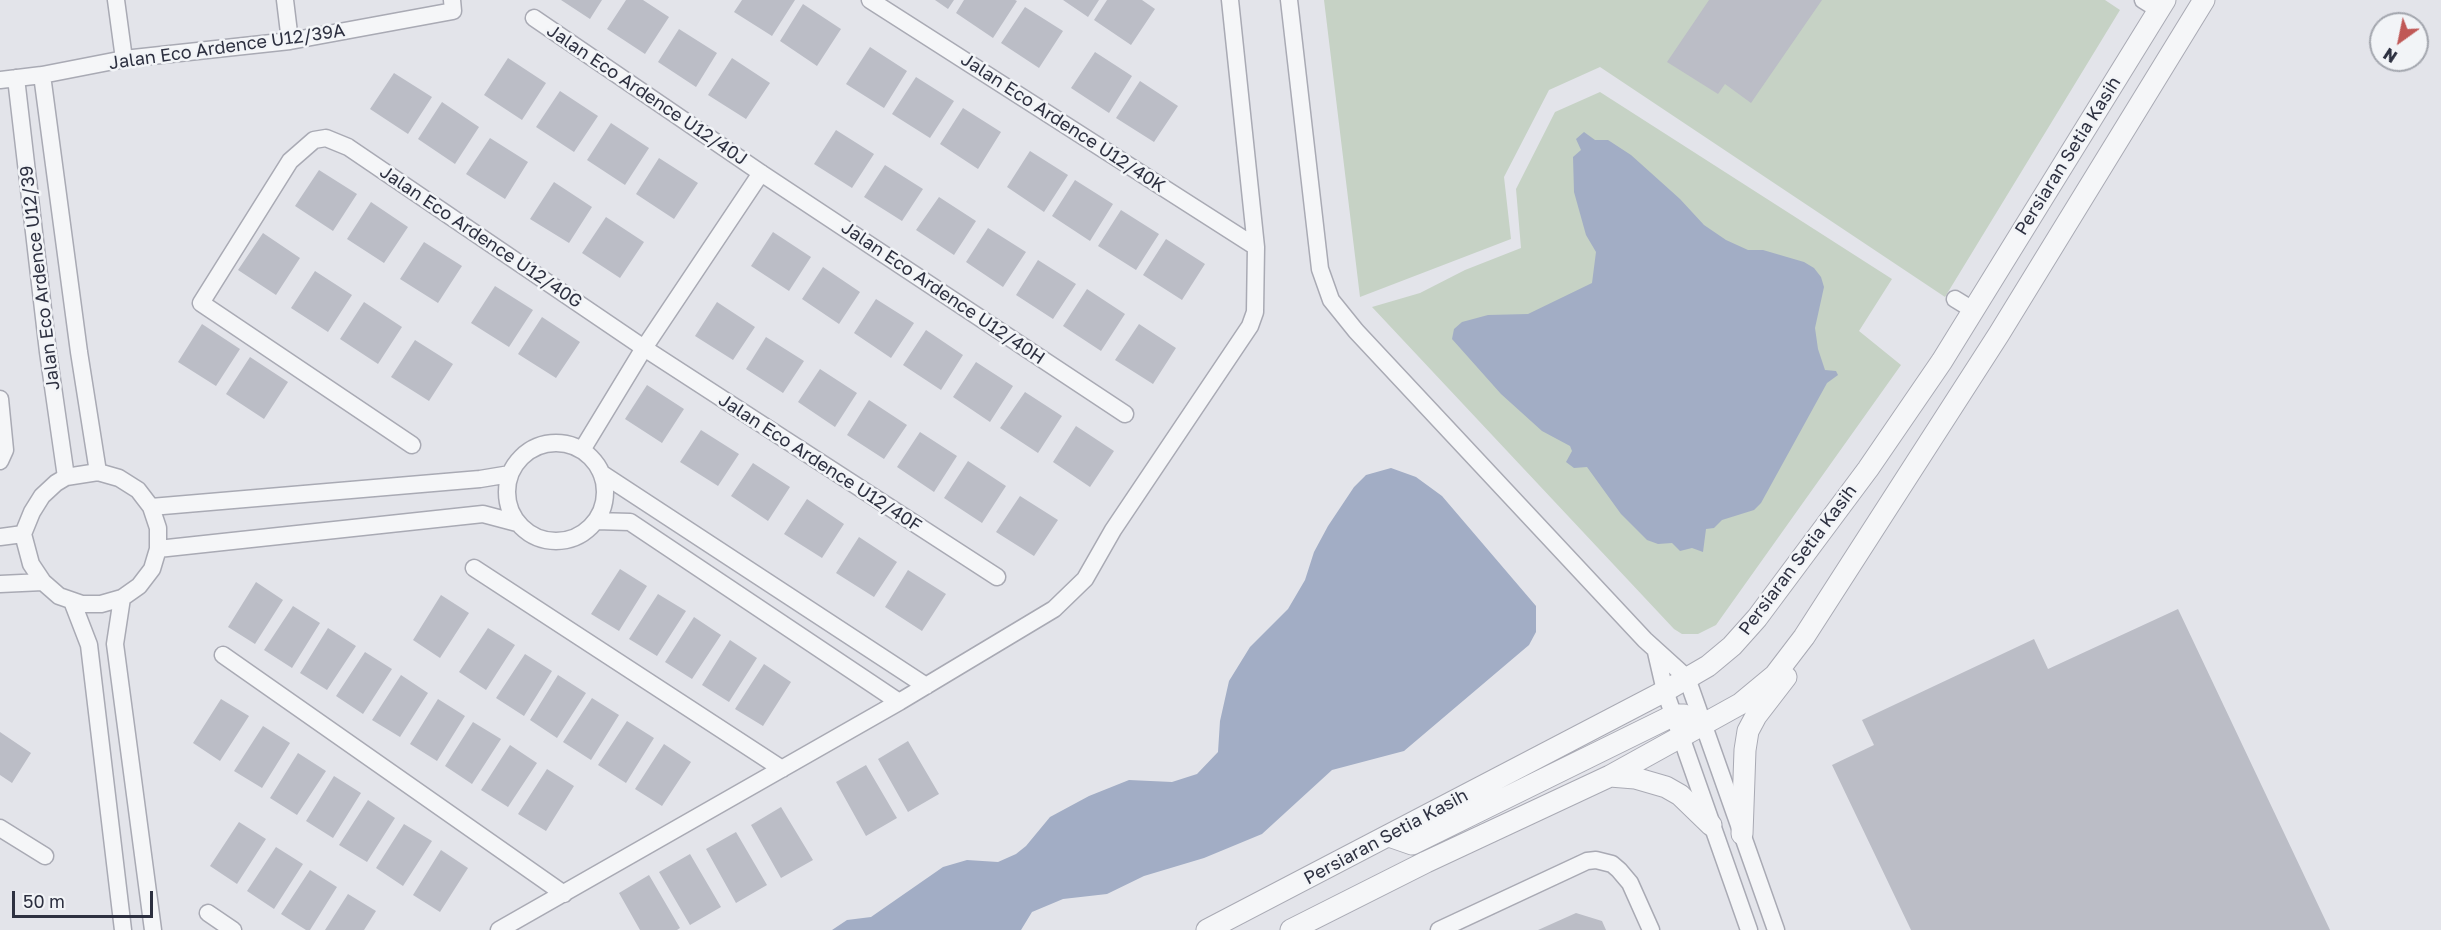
<!DOCTYPE html>
<style>
body{margin:0}
#map{position:relative;width:2441px;height:930px;overflow:hidden;background:#e3e4ea;font-family:"Golos Text",sans-serif}
canvas{display:block}
.north{position:absolute;left:2369px;top:12px;width:60px;height:60px;box-sizing:border-box;background:#f2f4f7;border:2px solid #a3a6ae;border-radius:50%;rotate:213deg;font-size:16px;font-weight:700;line-height:24px;text-align:center;color:#2d3040}
.north::after{content:'';display:block;margin:auto;width:21px;height:27px;background:#c05856;clip-path:polygon(50% 0,100% 100%,50% 72%,0 100%)}
.scale{position:absolute;left:12px;top:891px;width:141px;height:27px;box-sizing:border-box;border:3px solid #2d3040;border-top:0;padding-left:8px;font-size:18px;line-height:21px;white-space:nowrap;color:#2d3040;-webkit-text-stroke:4px #f2f4f7;paint-order:stroke}
</style>
<div id="map">
<canvas width="2441" height="930"></canvas>
<div class="north">N</div>
<div class="scale">50 m</div>
</div>
<script>
const g = document.querySelector('canvas').getContext('2d');
g.lineJoin = 'round';
function fillPath(path, color) { g.fillStyle = color; g.fill(path, 'evenodd'); }
const toPath = rows => new Path2D(rows.map(r => 'M' + r).join(''));
function strokePath(path, color, width, dash) { g.strokeStyle = color; g.lineWidth = width; g.lineCap = dash ? 'butt' : 'round'; g.setLineDash(dash || []); g.stroke(path); }
function label(font, color, halo, rows, align = 'center') {
  g.font = font + ' "Golos Text",sans-serif'; g.lineWidth = 5; g.setLineDash([]); g.textBaseline = 'middle'; g.strokeStyle = halo; g.fillStyle = color; for (const [text, x, y, turn = 0] of rows) {
    g.save(); g.translate(x, y); g.rotate((+turn || 0) * Math.PI / 180); g.textAlign = isNaN(turn) ? turn : align; if (halo) g.strokeText(text, 0, 0); g.fillText(text, 0, 0); g.restore();
  }
}
fillPath(toPath([
 [1324,0,2105,0,2120,10,1945,297,1600,67,1549,90,1504,177,1511,239,1360,297],
 [1600,92,1892,279,1859,331,1901,365,1716,625,1698,634,1682,634,1674,629,1372,307,1420,293,1465,270,1521,248,1516,189,1555,112]
]), '#c6d2c5');
fillPath(toPath([
 [1584,132,1595,140,1608,140,1631,155,1680,199,1704,225,1726,240,1748,250,1763,250,1804,262,1814,268,1821,277,1824,287,1815,328,1818,349,1825,370,1836,371,1838,375,1827,383,1761,503,1754,510,1722,520,1714,528,1706,529,1703,552,1692,548,1680,551,1672,543,1658,544,1647,540,1621,514,1587,467,1574,468,1566,462,1572,451,1570,446,1542,431,1501,394,1452,339,1454,329,1462,322,1488,315,1528,314,1592,283,1596,252,1586,235,1574,192,1573,157,1581,150,1576,139],
 [1391,468,1416,477,1442,496,1536,606,1536,632,1529,645,1404,751,1332,770,1262,834,1204,858,1144,876,1107,894,1063,899,1032,912,1021,930,832,930,847,920,871,917,943,867,967,860,998,862,1016,854,1026,846,1050,817,1089,796,1129,780,1172,782,1197,774,1218,752,1220,721,1229,681,1250,647,1288,609,1305,580,1314,552,1328,526,1354,487,1366,475]
]), '#a2adc5');
fillPath(toPath([
 [561,0,602,0,590,19],
 [626,0,643,0,669,17,645,54,607,29],
 [742,0,795,0,772,36,734,12],
 [935,0,954,0,948,9],
 [964,0,1015,0,1017,1,993,38,956,13],
 [1063,0,1099,0,1088,17],
 [1107,0,1142,0,1155,9,1131,45,1094,20],
 [1709,0,1822,0,1751,103,1725,84,1718,94,1667,62],
 [803,4,841,29,817,66,780,41],
 [1025,7,1063,31,1039,68,1001,43],
 [679,29,717,53,696,87,658,62],
 [870,47,907,71,884,108,846,84],
 [1095,52,1132,76,1109,113,1071,88],
 [508,58,546,83,522,120,484,95],
 [732,58,770,83,746,119,708,95],
 [394,73,432,97,408,134,370,109],
 [916,77,954,101,930,138,892,114],
 [1140,81,1178,106,1154,142,1116,118],
 [560,91,598,116,574,152,536,127],
 [442,102,479,127,455,164,418,139],
 [963,108,1001,132,978,169,940,144],
 [611,123,649,148,625,185,587,160],
 [836,130,874,154,852,188,814,164],
 [490,138,528,162,505,199,466,174],
 [1030,151,1068,175,1044,212,1007,187],
 [659,158,698,183,674,219,636,194],
 [885,165,923,189,902,221,864,197],
 [319,170,357,194,333,231,295,206],
 [1075,180,1113,204,1090,241,1052,216],
 [554,182,592,207,569,243,530,219],
 [939,197,976,221,954,255,916,230],
 [371,202,408,227,384,263,347,239],
 [1121,210,1159,234,1136,270,1098,246],
 [606,217,644,242,620,278,582,253],
 [988,228,1026,252,1003,287,966,262],
 [773,232,811,257,789,291,751,266],
 [263,233,300,258,276,295,238,270],
 [1166,239,1205,264,1182,300,1143,275],
 [424,242,462,266,438,303,400,279],
 [1038,260,1076,284,1053,319,1016,295],
 [823,267,860,292,839,324,802,299],
 [315,271,352,295,328,332,291,308],
 [495,286,533,310,509,347,471,323],
 [1087,289,1125,314,1101,351,1063,326],
 [876,299,914,323,891,358,854,333],
 [364,302,402,327,378,364,340,339],
 [717,302,755,327,733,360,695,336],
 [542,317,580,342,556,378,518,354],
 [202,324,240,349,216,386,178,362],
 [1139,324,1176,348,1153,384,1115,360],
 [926,330,963,355,941,390,903,365],
 [766,337,804,361,783,393,746,369],
 [415,340,453,364,429,401,391,377],
 [250,357,288,382,264,419,226,394],
 [976,362,1013,386,990,422,953,397],
 [820,369,857,393,835,427,798,402],
 [647,385,684,409,662,443,625,419],
 [1025,392,1062,416,1038,453,1000,428],
 [869,400,907,425,884,459,847,435],
 [1076,426,1114,451,1090,487,1053,462],
 [701,430,739,454,718,486,680,462],
 [920,432,957,456,934,492,897,467],
 [968,461,1006,486,982,523,944,498],
 [753,463,790,487,768,521,731,496],
 [1020,496,1058,520,1034,556,996,532],
 [807,499,844,524,822,558,784,534],
 [859,537,897,562,874,597,836,573],
 [620,569,647,586,619,631,591,614],
 [908,570,946,594,922,631,885,607],
 [256,582,283,600,255,644,228,627],
 [658,594,686,611,657,656,629,639],
 [441,595,469,613,440,658,413,640],
 [293,606,320,623,292,668,264,650],
 [2178,609,2330,930,1911,930,1832,765,1874,745,1862,720,2034,639,2048,669],
 [694,617,721,635,692,679,665,662],
 [328,628,356,646,327,690,300,673],
 [488,628,515,645,486,690,459,672],
 [730,640,757,658,729,702,702,685],
 [365,652,392,669,363,714,336,696],
 [525,654,552,671,524,716,496,698],
 [764,664,791,682,763,726,735,709],
 [401,675,428,693,400,737,372,720],
 [558,675,586,693,557,738,530,720],
 [592,698,619,715,591,760,563,742],
 [221,699,249,716,220,761,193,743],
 [438,699,465,716,437,761,410,744],
 [627,721,654,738,626,783,598,765],
 [473,722,501,739,472,784,445,766],
 [263,726,290,743,262,788,234,771],
 [0,732,31,753,12,783,0,775],
 [908,741,939,794,908,812,878,759],
 [664,744,691,762,662,806,635,789],
 [510,745,537,763,508,807,481,790],
 [298,753,326,771,297,815,270,798],
 [866,765,897,818,866,836,836,782],
 [547,769,574,786,546,831,518,814],
 [334,776,361,793,333,838,306,821],
 [368,800,395,818,367,862,339,845],
 [781,807,813,860,781,878,751,825],
 [239,822,266,839,237,884,210,866],
 [404,824,432,841,403,886,376,868],
 [736,832,767,885,736,903,706,849],
 [276,847,303,864,274,909,247,891],
 [441,850,468,868,440,912,413,895],
 [690,854,721,907,690,925,659,872],
 [310,870,337,887,310,930,306,930,281,914],
 [649,875,680,928,677,930,640,930,619,893],
 [348,894,376,911,364,930,325,930],
 [1576,913,1602,921,1606,930,1538,930]
]), '#bbbdc6');
const minor = toPath([
 [116,0,124,59],
 [285,0,290,41],
 [870,0,1256,247],
 [1289,0,1320,269,1331,300,1356,331,1645,640,1687,678,1776,930],
 [2143,0,2159,10],
 [534,18,761,173,1125,414],
 [42,75,79,352,98,472],
 [16,78,48,352,66,477],
 [0,80,42,75,124,59,290,41,453,11,452,0],
 [1955,299,1973,310],
 [0,399,5,450,0,461],
 '507 492a49 49 0 1 1 98 0a49 49 0 1 1-98 0Z',
 [412,445,201,303,290,161,314,140,326,138,348,147,644,348,997,577],
 [582,450,644,348,761,173],
 [98,472,119,478,138,490,151,507,158,528,158,549,152,569,139,586,122,598,101,604,82,604,59,596,43,582,31,564,23,534,32,512,42,496,56,483,66,477,98,472],
 [601,473,926,686],
 [151,507,480,479,510,474],
 [596,521,630,522,899,702],
 [0,537,23,534],
 [158,549,483,514,517,523],
 [474,568,782,769],
 [0,584,43,582],
 [122,598,115,644,153,930],
 [72,601,89,645,123,930],
 [1656,652,1665,691,1749,930],
 [223,655,564,894],
 [0,828,45,856],
 [208,913,233,930],
 [499,930,899,702,1054,609,1085,579,1113,530,1250,326,1255,312,1256,247,1230,0],
 [1439,930,1587,861,1596,860,1612,864,1619,870,1630,883,1651,930]
]);
const tertiary = toPath([
 [1610,776,1635,778,1666,787,1680,795,1711,825],
 [1742,834,1745,750,1748,731,1756,716,1786,677],
 [1389,836,1412,844,1674,715,1684,715,1703,725],
 [1207,930,1665,691,1708,666,1732,646,1757,618,1868,469,1942,361,2165,0],
 [1291,930,1426,862,1610,776,1740,704,1775,675,1804,637,1999,334,2204,0]
]);
strokePath(minor, '#a9aab4', 19);
strokePath(tertiary, '#a9aab4', 23);
strokePath(minor, '#f5f6f8', 16);
strokePath(tertiary, '#f5f6f8', 21);
label('18px', '#2d3040', '#f2f4f7', [
 ["Jalan Eco Ardence U12/39A",227,47,-8],
 ["Jalan Eco Ardence U12/40J",647,95,34],
 ["Jalan Eco Ardence U12/40K",1063,123,33],
 ["Persiaran Setia Kasih",2068,156,-58],
 ["Jalan Eco Ardence U12/40G",481,237,34],
 ["Jalan Eco Ardence U12/39",40,278,-97],
 ["Jalan Eco Ardence U12/40H",943,293,34],
 ["Jalan Eco Ardence U12/40F",820,463,33],
 ["Persiaran Setia Kasih",1798,560,-53],
 ["Persiaran Setia Kasih",1386,837,-28]
]);
</script>
